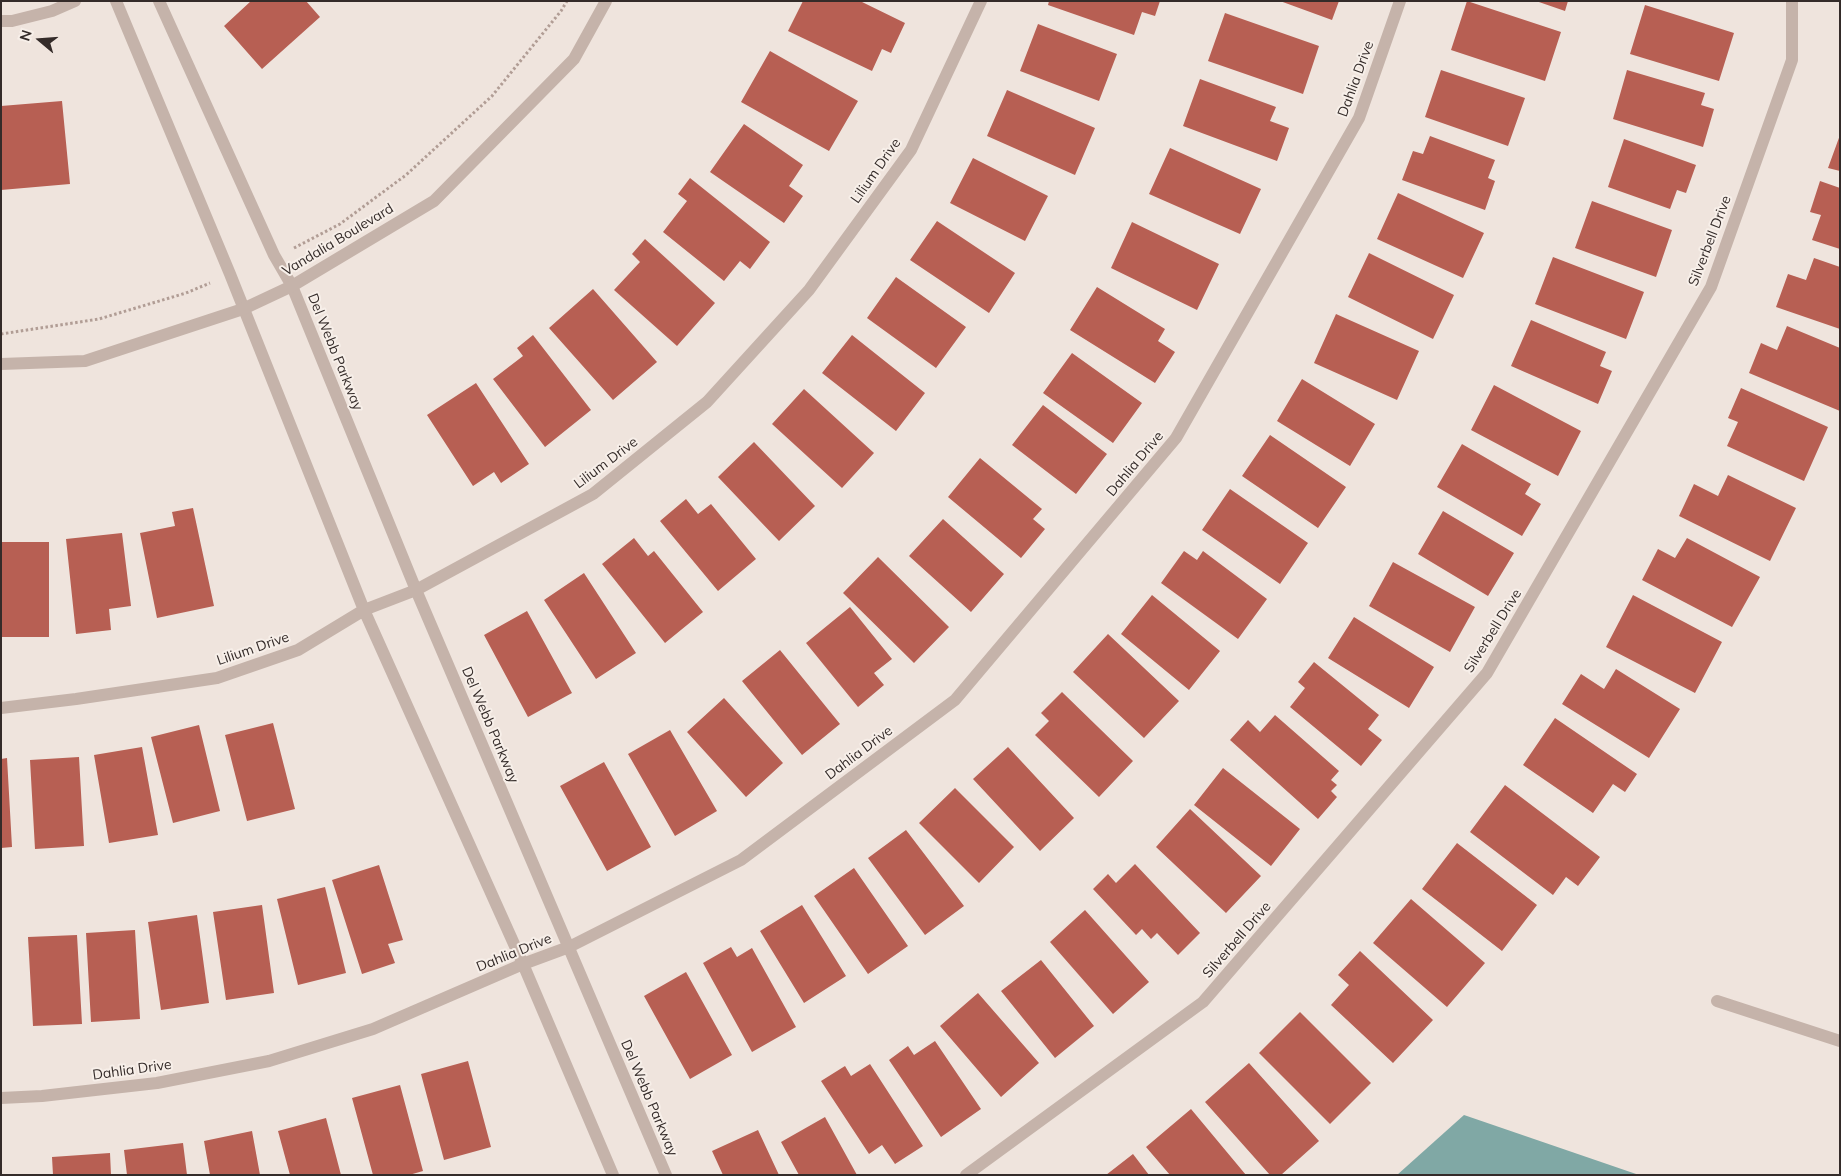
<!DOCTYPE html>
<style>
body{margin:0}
#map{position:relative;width:1841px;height:1176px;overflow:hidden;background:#efe4dd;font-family:Mulish,sans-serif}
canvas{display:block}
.frame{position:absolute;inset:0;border:2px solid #342b29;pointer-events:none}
.north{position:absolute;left:15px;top:15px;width:50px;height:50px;-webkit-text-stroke:4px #f7efe9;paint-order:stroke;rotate:288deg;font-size:14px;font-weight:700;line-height:20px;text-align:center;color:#342b29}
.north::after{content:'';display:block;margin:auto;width:18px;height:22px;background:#342b29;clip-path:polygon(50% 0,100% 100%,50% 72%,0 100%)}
</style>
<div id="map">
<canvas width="1841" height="1176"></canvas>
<div class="frame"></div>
<div class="north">N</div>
</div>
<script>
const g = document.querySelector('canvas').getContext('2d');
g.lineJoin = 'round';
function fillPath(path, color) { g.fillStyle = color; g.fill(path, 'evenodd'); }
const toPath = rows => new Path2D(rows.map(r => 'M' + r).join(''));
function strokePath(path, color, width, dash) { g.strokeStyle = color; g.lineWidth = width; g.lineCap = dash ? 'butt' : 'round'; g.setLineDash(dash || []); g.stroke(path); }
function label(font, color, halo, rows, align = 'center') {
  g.font = font + ' Mulish,sans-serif'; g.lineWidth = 4; g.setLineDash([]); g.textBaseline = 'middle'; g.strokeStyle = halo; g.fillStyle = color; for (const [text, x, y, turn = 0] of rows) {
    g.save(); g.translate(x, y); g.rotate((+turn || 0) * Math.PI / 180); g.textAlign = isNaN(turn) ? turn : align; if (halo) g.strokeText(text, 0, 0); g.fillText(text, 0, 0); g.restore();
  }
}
fillPath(toPath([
 [1464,1115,1639,1175,1397,1175]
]), '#80a8a5');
fillPath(toPath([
 [251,1,306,1,320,17,262,69,224,26],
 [803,1,860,1,905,23,891,53,882,49,872,71,788,31],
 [1049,1,1160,1,1155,16,1142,12,1134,35,1048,5],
 [1280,1,1339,1,1332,20],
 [1467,1,1561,32,1545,81,1451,50],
 [1536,1,1568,1,1565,11],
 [1645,5,1734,33,1719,81,1630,54],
 [1225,13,1319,46,1303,94,1208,61],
 [1038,24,1117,54,1099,101,1020,71],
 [770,51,858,101,829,151,741,102],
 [1441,70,1525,98,1508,146,1425,117],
 [1627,70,1705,93,1701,105,1714,109,1703,147,1613,119],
 [1200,79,1276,107,1270,121,1289,128,1277,161,1183,126],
 [1007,90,1095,128,1075,175,987,136],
 [62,101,70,184,1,190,1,106],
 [744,124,803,165,789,186,803,196,784,223,710,172],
 [1840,135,1840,171,1828,168],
 [1430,136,1495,160,1488,178,1495,181,1485,210,1402,180,1413,151,1423,154],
 [1624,139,1696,165,1686,193,1677,190,1670,209,1608,187],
 [1170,148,1261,189,1240,234,1149,194],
 [973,158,1048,196,1025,241,950,203],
 [690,178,770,242,750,269,740,261,724,281,663,232,687,201,678,194],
 [1820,181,1840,188,1840,249,1812,240,1821,215,1810,212],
 [1398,193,1484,233,1463,278,1377,239],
 [1592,201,1672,230,1656,277,1575,248],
 [937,221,1015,273,989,313,910,260],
 [1132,222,1219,264,1197,310,1111,268],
 [645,239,715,303,677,346,614,290,640,262,632,254],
 [1369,253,1454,295,1433,339,1348,297],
 [1553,257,1644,292,1626,339,1535,304],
 [1814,258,1840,267,1840,329,1776,307,1788,274,1806,280],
 [896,277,966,327,936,368,867,318],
 [1097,287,1165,329,1158,341,1175,352,1155,383,1070,330],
 [593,289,657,362,613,400,549,328],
 [1336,314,1419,351,1397,400,1314,363],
 [1531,320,1606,352,1600,366,1612,371,1598,404,1511,366],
 [1787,326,1840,348,1840,411,1749,373,1761,343,1777,350],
 [533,335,591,410,545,447,493,379,523,356,517,348],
 [852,335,925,393,896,431,822,373],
 [1072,353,1142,403,1113,443,1043,393],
 [1302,379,1375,424,1350,466,1277,421],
 [476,383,529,464,501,483,494,472,473,486,427,415],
 [1494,385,1581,431,1558,476,1471,430],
 [1741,388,1828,427,1804,481,1727,446,1738,422,1728,418],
 [804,389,874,453,842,488,772,424],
 [1043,405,1107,454,1076,494,1012,445],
 [1270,435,1346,487,1318,528,1242,476],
 [754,442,815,506,779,541,718,477],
 [1462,444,1531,484,1525,494,1541,504,1522,536,1437,487],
 [980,458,1042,509,1033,519,1045,529,1021,558,948,497],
 [1728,475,1796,508,1770,561,1679,516,1694,484,1718,496],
 [1230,489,1308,543,1280,584,1202,530],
 [686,499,698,514,711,504,756,559,718,591,660,521],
 [193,508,214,606,157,618,140,533,175,526,172,512],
 [1443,511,1514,553,1488,596,1418,554],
 [943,519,1004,574,971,612,909,556],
 [122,533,131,606,109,609,111,630,76,634,66,539],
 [634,538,648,556,654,551,703,612,665,643,602,564],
 [1687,538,1760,577,1732,627,1642,580,1658,549,1675,558],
 [1,542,49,542,49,637,1,637],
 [1184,551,1197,560,1203,551,1267,599,1238,639,1161,583],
 [878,557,949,627,914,663,843,593],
 [1393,562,1475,607,1450,652,1369,606],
 [584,573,636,653,596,679,544,600],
 [1152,595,1220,651,1189,690,1121,634],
 [1633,595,1722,642,1695,693,1606,647],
 [850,607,892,659,874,673,884,685,858,707,806,643],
 [527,611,572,693,528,717,484,635],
 [1354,617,1434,667,1409,708,1328,658],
 [1108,634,1179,701,1144,738,1073,672],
 [780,650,840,724,802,755,742,681],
 [1314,662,1379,715,1368,729,1382,740,1361,766,1290,707,1305,688,1298,682],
 [1616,669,1680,709,1649,758,1562,704,1581,674,1604,689],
 [1062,692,1133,761,1099,797,1035,735,1049,721,1041,713],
 [724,698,783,763,746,797,687,732],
 [1275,715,1339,771,1331,780,1337,785,1331,791,1337,797,1318,819,1230,740,1248,720,1260,732],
 [1555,718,1637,774,1625,792,1613,784,1593,813,1523,765],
 [273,723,295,809,247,821,225,735],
 [199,725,220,811,173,823,151,737],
 [670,730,717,811,675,836,628,754],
 [142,747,158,835,109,843,94,755],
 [1008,747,1074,818,1040,851,973,779],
 [79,757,84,846,35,849,30,760],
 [7,758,12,847,1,848,1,759],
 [604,762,651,847,607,871,560,786],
 [1223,768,1300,829,1271,866,1194,805],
 [1505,785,1600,857,1578,886,1566,877,1553,895,1470,832],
 [955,788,1014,847,979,883,919,823],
 [1190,809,1261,876,1226,913,1156,847],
 [906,830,964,906,925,935,868,858],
 [1457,843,1537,905,1502,951,1422,889],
 [1135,864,1200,933,1178,955,1157,933,1151,939,1142,929,1136,935,1093,889,1108,874,1116,883],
 [379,865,403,940,388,944,395,963,362,974,332,880],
 [854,868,908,946,868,974,814,896],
 [325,887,346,973,298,985,277,899],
 [1411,899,1485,963,1447,1007,1373,943],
 [262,905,274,993,226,1000,213,912],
 [802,905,846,976,804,1003,760,931],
 [1085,910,1149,982,1113,1014,1050,942],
 [197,915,209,1003,161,1010,148,922],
 [135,930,140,1019,91,1022,86,933],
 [77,935,82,1024,33,1026,28,937],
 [731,947,737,957,752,948,796,1027,752,1052,703,963],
 [1360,951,1433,1020,1393,1063,1331,1005,1349,985,1338,975],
 [1041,960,1094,1026,1055,1058,1001,991],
 [686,972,732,1055,690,1079,644,996],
 [978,993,1039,1063,1001,1097,940,1026],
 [1300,1012,1371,1083,1330,1124,1259,1053],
 [935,1041,981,1109,941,1137,889,1060,908,1046,914,1055],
 [468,1061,491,1147,444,1160,421,1074],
 [1249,1063,1319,1141,1281,1175,1270,1175,1205,1102],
 [870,1064,923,1146,895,1164,882,1145,869,1154,821,1081,845,1066,851,1076],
 [400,1085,423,1171,409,1175,373,1175,352,1098],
 [1191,1109,1246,1175,1170,1175,1146,1147],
 [825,1117,857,1175,799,1175,781,1142],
 [326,1118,341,1175,290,1175,278,1131],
 [758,1130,779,1175,723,1175,712,1151],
 [252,1131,260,1175,210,1175,204,1141],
 [183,1143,187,1175,127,1175,124,1150],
 [110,1153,111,1175,53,1175,52,1157],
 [1133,1154,1149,1175,1106,1175]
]), '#b75f53');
strokePath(toPath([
 [294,248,340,224,406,175,492,96,561,11,567,1],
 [1,334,99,319,186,293,210,283]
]), '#b19d95', 3, [2.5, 2.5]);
strokePath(toPath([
 [116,1,230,274,364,610,523,964,613,1175],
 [159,1,274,255,292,286,416,590,666,1175],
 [1,21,12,21,52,11,75,1],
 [1,708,76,699,217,678,298,650,364,610,416,590,593,494,707,402,809,290,911,150,981,1],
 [1717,1001,1840,1041],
 [1,1098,42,1096,157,1083,269,1061,373,1029,523,964,569,947,741,860,955,700,1176,438,1359,118,1400,1],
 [966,1175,1203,1002,1487,673,1711,287,1792,60,1792,1]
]), '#c5b3aa', 12);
strokePath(toPath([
 [1,364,85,361,243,309,292,286,434,201,574,59,606,1]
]), '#c5b3aa', 12);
label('14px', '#342b29', '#f7efe9', [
 ["Dahlia Drive",1356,79,-70],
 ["Lilium Drive",876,171,-55],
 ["Vandalia Boulevard",338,240,-31],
 ["Silverbell Drive",1710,241,-69],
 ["Del Webb Parkway",335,352,68],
 ["Lilium Drive",606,463,-37],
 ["Dahlia Drive",1135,464,-50],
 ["Silverbell Drive",1493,631,-58],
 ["Lilium Drive",253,649,-19],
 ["Del Webb Parkway",490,725,67],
 ["Dahlia Drive",859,753,-37],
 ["Silverbell Drive",1237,940,-49],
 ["Dahlia Drive",514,953,-22],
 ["Dahlia Drive",132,1070,-8],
 ["Del Webb Parkway",649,1098,67]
]);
</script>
